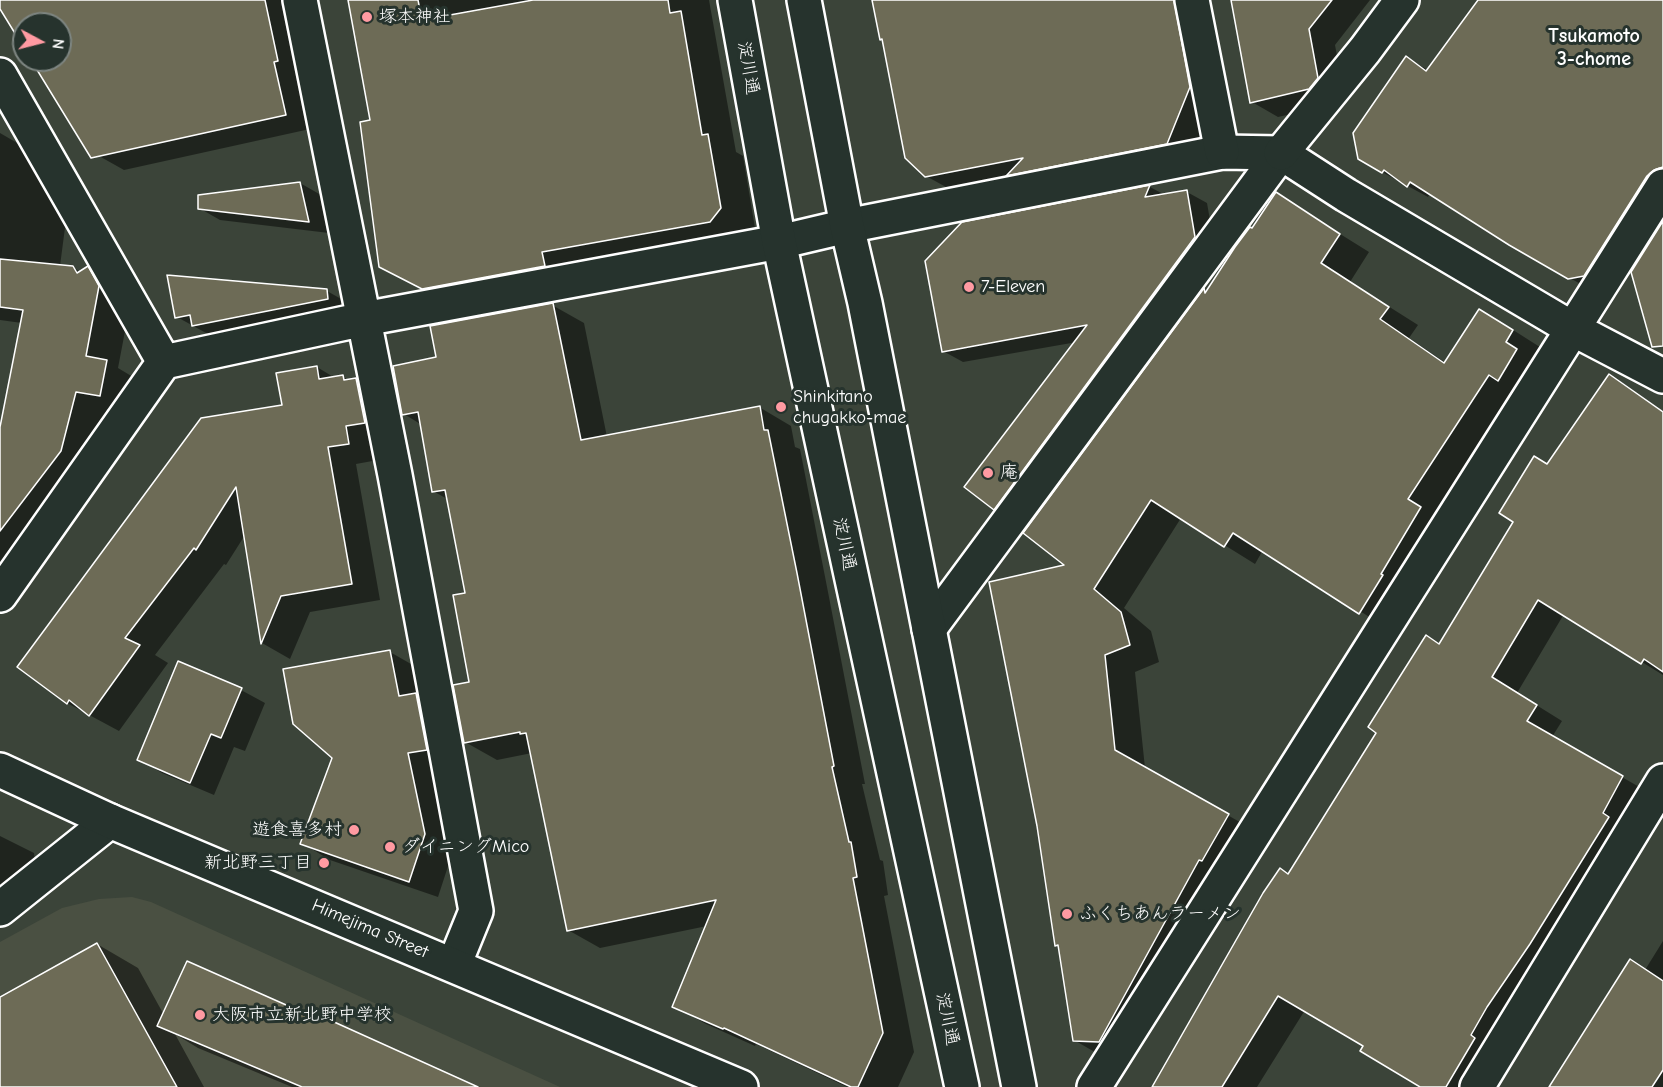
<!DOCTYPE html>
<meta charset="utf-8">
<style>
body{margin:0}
#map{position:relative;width:1663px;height:1087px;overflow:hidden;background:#3b4439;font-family:"Comic Neue",sans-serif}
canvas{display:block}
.north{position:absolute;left:12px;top:12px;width:60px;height:60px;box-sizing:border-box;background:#26332d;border:2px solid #7d8581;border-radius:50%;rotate:97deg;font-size:16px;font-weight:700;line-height:24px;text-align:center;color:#fff}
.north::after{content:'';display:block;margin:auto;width:21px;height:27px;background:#ff9aa2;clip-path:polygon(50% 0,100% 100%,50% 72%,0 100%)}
</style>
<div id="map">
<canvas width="1663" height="1087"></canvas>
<div class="north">N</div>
</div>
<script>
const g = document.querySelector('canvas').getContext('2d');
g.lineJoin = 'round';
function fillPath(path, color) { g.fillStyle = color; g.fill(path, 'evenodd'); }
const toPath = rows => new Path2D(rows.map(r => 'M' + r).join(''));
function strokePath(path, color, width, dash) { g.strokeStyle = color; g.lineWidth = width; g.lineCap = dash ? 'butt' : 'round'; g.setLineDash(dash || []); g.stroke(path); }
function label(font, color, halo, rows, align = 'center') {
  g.font = font + ' "Comic Neue","Klee One",sans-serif'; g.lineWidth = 6; g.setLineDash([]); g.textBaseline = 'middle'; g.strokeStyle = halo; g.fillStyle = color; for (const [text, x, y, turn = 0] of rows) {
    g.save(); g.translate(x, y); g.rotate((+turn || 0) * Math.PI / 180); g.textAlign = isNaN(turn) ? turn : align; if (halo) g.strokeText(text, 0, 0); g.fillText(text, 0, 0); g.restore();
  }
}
fillPath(toPath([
 [132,897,151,902,560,1087,0,1087,0,942,62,908,99,899]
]), '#4a5042');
fillPath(toPath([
 [0,0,287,0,302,75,298,76,310,129,124,170,99,156,33,60,60,60,60,24,24,24,24,46,0,5],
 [350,0,709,0,736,152,743,156,755,228,745,241,458,308,416,286,381,266,372,121],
 [874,0,1186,0,1218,104,1195,159,955,192,926,176,884,40,881,39],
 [1244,0,1370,0,1335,45,1344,93,1336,104,1278,117,1252,102],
 [1480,0,1663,0,1663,194,1589,289,1510,243,1430,193,1428,197,1382,172,1407,58,1428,70],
 [0,133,24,147,66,220,60,266,72,267,81,272,88,268,120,286,130,305,118,368,138,380,131,413,107,409,93,469,0,591,0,435,22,323,0,320],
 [300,183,321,195,329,233,220,220,199,208],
 [1150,187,1165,195,1187,192,1207,203,1215,249,1014,520,994,509,1077,342,963,362,943,351,962,224],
 [1276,194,1369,252,1350,282,1418,325,1409,338,1446,363,1510,328,1543,349,1390,630,1263,550,1255,564,1181,518,1124,608,1151,631,1159,662,1135,672,1145,768,1259,833,1105,1058,1074,1040,1060,947,1056,945,1068,566,1025,533,1205,290,1207,292,1253,230],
 [327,291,350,304,351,312,217,339,177,317],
 [552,305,584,323,607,437,759,407,791,426,795,447,800,449,828,592,865,784,862,784,880,860,883,861,888,895,884,896,914,1052,898,1087,847,1087,756,1044,755,1046,706,1024,674,1006,707,926,600,948,568,930,532,753,497,760,465,742,471,683,467,595,449,500,433,491,422,425,404,414,438,358],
 [317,367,335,378,343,377,349,380,356,379,385,396,378,460,356,464,380,600,310,612,290,659,262,643,245,535,226,565,224,564,155,655,168,663,119,731,67,703,19,666,283,406],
 [1609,376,1663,411,1663,675,1564,614,1517,693,1562,721,1552,737,1648,792,1482,1087,1423,1087,1365,1045,1305,1010,1257,1087,1153,1087,1289,875,1440,645,1548,466],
 [390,652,418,668,453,851,438,897,330,860,302,843],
 [179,663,241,690,265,703,245,751,234,747,214,795,162,773,139,759],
 [0,836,34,853,37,878,0,899],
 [1663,941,1663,1087,1551,1087,1645,970],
 [97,944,138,968,164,1015,474,1087,292,1087,198,1048,175,1034,204,1087,0,1087,0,998]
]), '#0007');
const building = toPath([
 [0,0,265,0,278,61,274,62,286,115,91,158,31,60,60,60,60,24,24,24,24,48,0,9,0,0],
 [348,0,418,0,422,20,533,0,668,0,670,13,681,11,702,135,708,134,721,208,710,222,542,252,545,266,422,289,379,267,360,122,370,120,348,0],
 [872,0,1174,0,1190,87,1167,144,1006,176,1023,158,925,177,905,158,882,39,880,40,872,0],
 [1231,0,1332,0,1309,29,1318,78,1309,89,1250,103,1231,0],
 [1478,0,1663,0,1663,167,1654,170,1647,176,1584,276,1568,279,1509,245,1410,182,1407,187,1384,170,1382,173,1358,159,1353,133,1406,56,1426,71,1478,0],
 [300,182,309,222,198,209,198,195,300,182],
 [1150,185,1145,197,1187,190,1195,237,994,510,964,487,1087,325,942,352,925,261,962,222,1150,185],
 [1276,192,1340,234,1321,263,1389,307,1380,319,1444,363,1479,309,1513,330,1506,342,1517,349,1498,381,1489,375,1408,499,1421,507,1381,574,1383,575,1359,614,1233,533,1224,547,1151,500,1094,589,1121,612,1130,645,1105,655,1115,750,1229,814,1202,861,1199,860,1099,1042,1073,1041,1058,945,1055,946,1037,826,989,582,1064,565,1023,533,1204,288,1205,293,1235,247,1250,227,1252,228,1276,192],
 [1663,221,1663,346,1652,347,1631,272,1663,221],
 [0,259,73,266,77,273,88,266,99,286,86,356,107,360,100,396,76,392,61,451,0,531,0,427,23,310,0,307,0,259],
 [167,275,327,289,328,299,192,326,190,315,175,318,167,275],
 [553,303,581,440,760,406,764,430,768,430,797,573,834,766,832,767,849,842,851,842,857,877,853,878,883,1033,858,1087,851,1087,724,1028,723,1029,672,1007,716,900,567,931,526,733,520,734,520,732,464,743,453,685,469,682,453,595,465,593,445,490,432,492,418,412,402,415,393,366,436,357,430,326,553,303],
 [317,366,319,379,343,375,344,380,356,378,365,423,346,426,349,444,328,447,352,584,281,596,261,644,236,487,196,550,194,548,125,638,140,645,89,716,69,700,67,704,17,667,201,418,282,405,276,373,317,366],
 [1609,374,1663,412,1663,672,1644,659,1641,664,1538,600,1492,677,1537,705,1527,721,1623,776,1603,813,1609,817,1530,944,1487,1007,1471,1035,1475,1038,1446,1087,1420,1087,1360,1051,1363,1046,1278,996,1222,1087,1152,1087,1263,893,1280,868,1288,874,1376,733,1368,727,1426,635,1439,644,1513,522,1499,513,1534,456,1547,464,1609,374],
 [390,650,399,696,416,693,427,750,408,753,425,834,409,882,300,844,332,758,293,724,283,669,390,650],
 [178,661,242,688,221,738,211,734,190,783,137,760,178,661],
 [97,943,177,1087,0,1087,0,997,97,943],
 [1630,959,1663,981,1663,1070,1652,1087,1549,1087,1630,959],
 [187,961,311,1016,312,1012,478,1087,302,1087,157,1026,187,961]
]);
fillPath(building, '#6d6b56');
strokePath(building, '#fff', 1.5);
const street = toPath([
 [300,0,395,475,476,911,454,965],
 [0,75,164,362],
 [0,595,164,362,364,319,779,242,847,226,1222,152,1281,153,1346,195,1573,329,1663,376],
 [929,629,1281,153],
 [0,909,110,821],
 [1094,1087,1663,186]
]);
const secondary = toPath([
 [735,0,779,242,962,1087],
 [804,0,847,226,865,303,1019,1087],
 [1192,0,1222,152],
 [1281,153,1365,50,1402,0],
 [1477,1087,1663,781]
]);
const primary = toPath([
 [0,770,110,821,741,1087]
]);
strokePath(street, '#fff', 38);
strokePath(secondary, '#fff', 38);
strokePath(primary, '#fff', 38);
strokePath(street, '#26332d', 33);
strokePath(secondary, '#26332d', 33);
strokePath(primary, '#26332d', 33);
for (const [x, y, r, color] of [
 [367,17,6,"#ff9aa2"],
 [969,287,6,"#ff9aa2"],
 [781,407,6,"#ff9aa2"],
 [988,473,6,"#ff9aa2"],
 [354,830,6,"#ff9aa2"],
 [390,847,6,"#ff9aa2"],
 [324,863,6,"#ff9aa2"],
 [1067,914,6,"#ff9aa2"],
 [200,1015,6,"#ff9aa2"]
]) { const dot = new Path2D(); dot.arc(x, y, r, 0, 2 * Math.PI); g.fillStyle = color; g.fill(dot); strokePath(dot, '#26332d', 2); }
label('18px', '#fff', '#26332d', [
 ["塚本神社",379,17],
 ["7-Eleven",981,287],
 ["Shinkitano",793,397],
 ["chugakko-mae",793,418],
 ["庵",1000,473],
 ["遊食喜多村",342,830,"right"],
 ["ダイニングMico",402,847],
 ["新北野三丁目",312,863,"right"],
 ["ふくちあんラーメン",1079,914],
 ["大阪市立新北野中学校",212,1015]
], 'left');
label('18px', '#fff', '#26332d', [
 ["淀川通",748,68,80],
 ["淀川通",844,544,78],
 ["Himejima Street",370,929,23],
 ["淀川通",947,1019,78]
]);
label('bold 20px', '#fff', '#26332d', [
 ["Tsukamoto",1594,36],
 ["3-chome",1594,59]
]);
</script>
